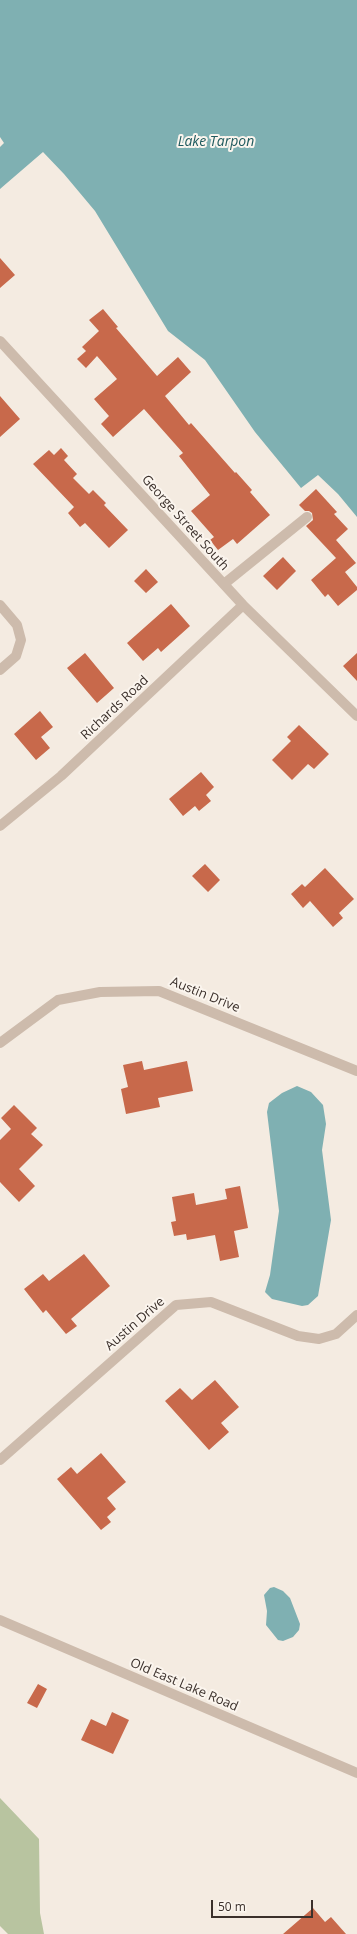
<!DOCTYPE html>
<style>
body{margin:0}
#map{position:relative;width:357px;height:1934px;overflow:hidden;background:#f4ebe1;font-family:"Open Sans",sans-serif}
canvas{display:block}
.scale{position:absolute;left:211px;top:1900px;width:102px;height:18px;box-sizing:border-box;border:2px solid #3b302b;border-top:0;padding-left:5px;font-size:12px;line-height:14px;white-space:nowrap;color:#3b302b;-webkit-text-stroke:3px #fbf5ee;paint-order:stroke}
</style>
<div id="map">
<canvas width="357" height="1934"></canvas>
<div class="scale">50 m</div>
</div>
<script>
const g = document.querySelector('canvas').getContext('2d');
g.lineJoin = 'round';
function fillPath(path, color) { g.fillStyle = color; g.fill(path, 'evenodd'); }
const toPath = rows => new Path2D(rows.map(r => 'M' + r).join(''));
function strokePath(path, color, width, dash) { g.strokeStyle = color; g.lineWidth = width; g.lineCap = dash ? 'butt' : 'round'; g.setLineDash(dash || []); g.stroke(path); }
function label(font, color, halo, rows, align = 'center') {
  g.font = font + ' "Open Sans",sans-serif'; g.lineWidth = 4; g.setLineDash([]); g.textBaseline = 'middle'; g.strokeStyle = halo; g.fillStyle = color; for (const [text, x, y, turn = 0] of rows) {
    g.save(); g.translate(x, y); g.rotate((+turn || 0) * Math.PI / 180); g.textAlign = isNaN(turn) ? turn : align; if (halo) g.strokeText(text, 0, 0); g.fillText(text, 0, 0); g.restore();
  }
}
fillPath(toPath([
 [0,1798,39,1839,40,1913,44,1934,8,1934,0,1926]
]), '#b8c4a0');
fillPath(toPath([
 [0,0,357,0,357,517,338,494,318,475,301,488,255,432,205,360,168,331,95,211,64,174,43,152,0,189,0,147,4,143,0,137],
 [297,1086,311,1092,323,1105,326,1124,322,1150,331,1220,318,1296,308,1305,302,1306,272,1299,265,1292,270,1275,279,1211,267,1112,269,1103,282,1093],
 [274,1587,283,1591,290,1598,300,1624,299,1630,293,1637,283,1641,278,1640,266,1625,267,1611,264,1595,270,1588]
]), '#7fb0b2');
fillPath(toPath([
 [0,258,15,275,0,288],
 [103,309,118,327,116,328,157,376,178,357,191,372,165,396,189,425,191,423,235,473,236,472,252,490,250,492,270,515,237,544,233,539,218,550,210,540,214,537,191,511,210,495,179,456,183,453,144,409,113,437,101,424,109,416,94,399,117,379,97,356,86,368,77,359,86,351,82,347,99,331,89,320],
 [0,396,20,419,0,437],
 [61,448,68,456,64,460,77,474,73,478,89,494,93,490,106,503,104,505,128,530,109,548,85,523,80,527,68,513,74,507,33,464,49,450,54,455],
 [316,489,337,512,334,514,348,529,336,540,356,563,345,572,357,587,357,590,338,606,328,594,325,597,311,580,336,558,306,526,313,520,312,513,309,511,305,511,299,505],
 [283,557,296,571,277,590,263,576],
 [146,569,158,582,146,593,134,581],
 [171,604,190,626,161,652,158,648,143,661,127,643],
 [85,653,114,688,97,703,67,668],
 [357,653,357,681,343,666],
 [40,711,53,727,41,737,50,748,36,760,14,734],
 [299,725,329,754,314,769,308,764,292,780,272,760,291,741,287,737],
 [201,772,214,787,206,795,211,801,199,811,195,806,183,816,169,799],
 [205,864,220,880,208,892,192,876],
 [325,868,354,899,339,913,343,918,333,927,310,901,303,908,291,894,302,884,305,887],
 [142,1061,144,1070,187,1061,193,1091,158,1098,160,1107,126,1114,121,1089,128,1087,123,1065],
 [14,1105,37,1128,31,1134,43,1145,19,1169,35,1186,19,1202,0,1182,0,1140,11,1129,1,1118],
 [240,1186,248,1228,234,1231,239,1257,220,1261,215,1235,187,1240,186,1234,174,1236,171,1222,176,1221,172,1197,194,1193,196,1205,227,1199,225,1189],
 [84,1254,110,1286,71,1319,77,1326,66,1334,46,1310,43,1313,24,1289,43,1274,49,1281],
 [215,1380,239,1407,221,1423,229,1432,209,1450,165,1401,180,1388,192,1400],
 [101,1453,126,1482,107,1498,116,1509,107,1517,111,1522,101,1530,57,1479,71,1467,77,1474],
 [38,1684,47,1689,37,1708,27,1703],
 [112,1712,129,1720,113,1754,81,1740,91,1719,106,1726],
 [313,1908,325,1922,331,1917,346,1934,283,1934]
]), '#c8694b');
strokePath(toPath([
 [0,341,243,605,357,716],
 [224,584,307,517],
 [0,605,17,625,21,640,16,656,0,670],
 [0,826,61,776,243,605],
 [0,1043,58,1000,100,992,159,991,357,1071],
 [0,1460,176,1305,211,1302,298,1336,319,1339,336,1334,357,1315],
 [0,1620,357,1773]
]), '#cdbbac', 10);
label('13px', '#3b302b', '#fbf5ee', [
 ["George Street South",185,523,48],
 ["Richards Road",115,708,-43],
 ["Austin Drive",205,995,22],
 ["Austin Drive",135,1324,-41],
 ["Old East Lake Road",184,1685,23]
]);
label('italic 14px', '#1f5a5e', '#fbf5ee', [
 ["Lake Tarpon",216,142]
]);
</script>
